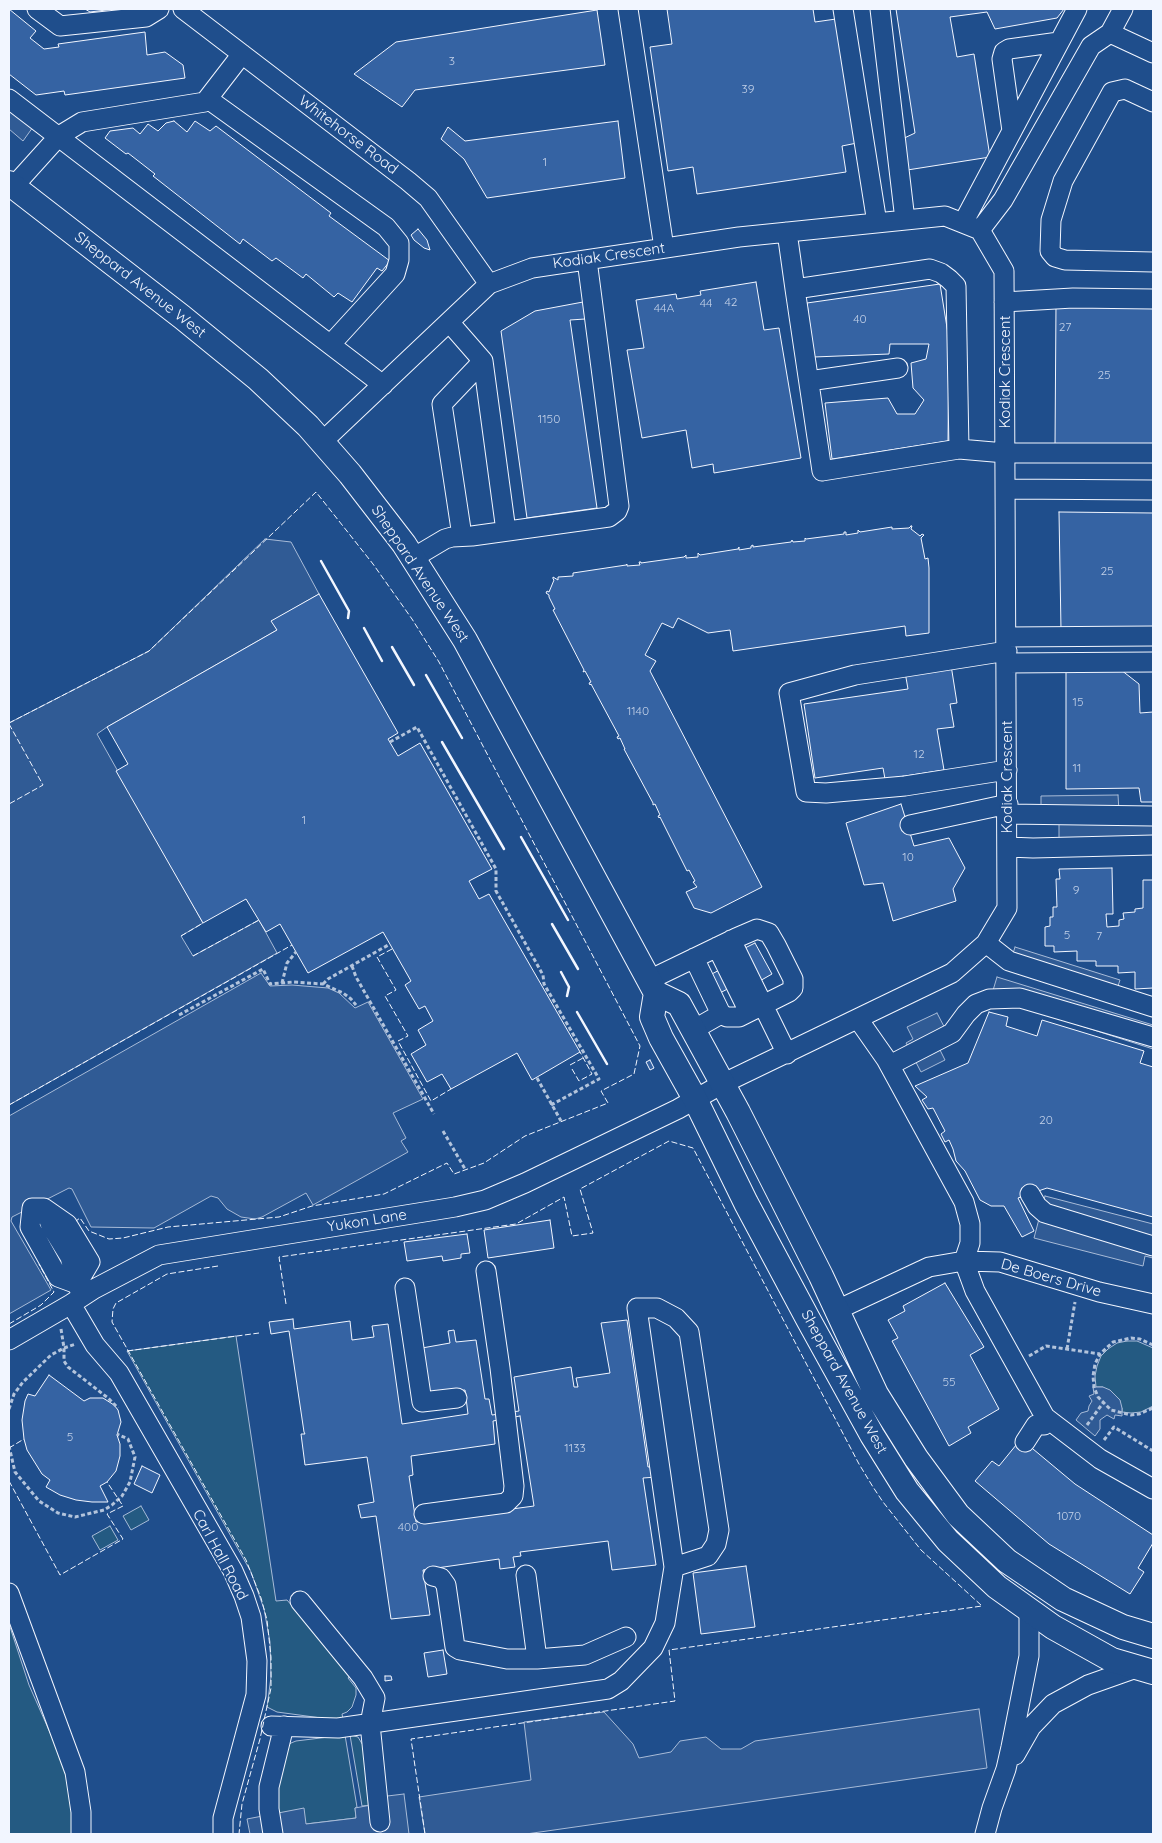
<!DOCTYPE html>
<style>
body{margin:0}
#map{position:relative;width:1162px;height:1843px;overflow:hidden;background:#1f4e8c;font-family:Quicksand,sans-serif}
canvas{display:block}
.frame{position:absolute;inset:0;border:10px solid #f2f6ff;pointer-events:none}
</style>
<div id="map">
<canvas width="1162" height="1843"></canvas>
<div class="frame"></div>
</div>
<script>
const g = document.querySelector('canvas').getContext('2d');
g.lineJoin = 'round';
function fillPath(path, color) { g.fillStyle = color; g.fill(path, 'evenodd'); }
const toPath = rows => new Path2D(rows.map(r => 'M' + r).join(''));
function strokePath(path, color, width, dash) { g.strokeStyle = color; g.lineWidth = width; g.lineCap = dash ? 'butt' : 'round'; g.setLineDash(dash || []); g.stroke(path); }
function label(font, color, halo, rows, align = 'center') {
  g.font = font + ' Quicksand,sans-serif'; g.lineWidth = 4; g.setLineDash([]); g.textBaseline = 'middle'; g.strokeStyle = halo; g.fillStyle = color; for (const [text, x, y, turn = 0] of rows) {
    g.save(); g.translate(x, y); g.rotate((+turn || 0) * Math.PI / 180); g.textAlign = isNaN(turn) ? turn : align; if (halo) g.strokeText(text, 0, 0); g.fillText(text, 0, 0); g.restore();
  }
}
const green = toPath([
 [236,1336,276,1601,287,1600,351,1674,348,1678,356,1688,356,1695,352,1707,347,1712,342,1714,343,1719,336,1720,277,1712,267,1707,271,1677,270,1642,264,1609,251,1572,127,1351,236,1336],
 [1127,1341,1137,1341,1153,1348,1153,1406,1141,1412,1131,1413,1122,1412,1122,1408,1103,1387,1096,1387,1095,1376,1097,1366,1101,1356,1108,1349,1117,1343,1127,1341],
 [141,1506,149,1520,131,1530,123,1516,141,1506],
 [110,1526,118,1540,100,1550,92,1536,110,1526],
 [9,1624,29,1685,67,1771,77,1834,9,1834,9,1624],
 [345,1735,357,1807,355,1808,356,1818,306,1824,276,1812,274,1793,288,1746,291,1743,296,1741,345,1735],
 [350,1735,358,1737,364,1747,371,1805,362,1806,350,1735]
]);
fillPath(green, '#245a82');
strokePath(green, '#a8bbd7', 1);
const parking = toPath([
 [9,108,33,127,23,141,9,129,9,108],
 [265,539,291,542,319,594,272,621,277,630,107,727,97,734,203,923,181,936,193,956,259,920,277,953,9,1105,9,723,149,651,265,539],
 [1118,795,1119,811,1153,810,1153,838,1059,840,1059,822,1041,822,1041,796,1118,795],
 [1015,947,1120,980,1115,995,1010,963,1015,947],
 [261,973,270,986,292,985,328,988,339,993,355,1008,368,1002,423,1099,393,1113,406,1138,401,1141,408,1152,313,1205,306,1193,262,1217,255,1219,241,1217,227,1209,218,1198,211,1196,154,1228,91,1227,72,1189,69,1188,12,1217,11,1221,51,1290,9,1314,9,1116,261,973],
 [997,977,1153,1025,1153,1049,991,997,997,977],
 [937,1013,951,1040,938,1046,945,1060,921,1072,906,1043,913,1039,907,1027,937,1013],
 [1045,1196,1153,1224,1153,1258,1145,1256,1143,1266,1034,1238,1045,1196],
 [1093,1387,1103,1387,1110,1390,1120,1400,1122,1408,1122,1416,1115,1415,1114,1419,1107,1415,1100,1420,1100,1429,1095,1436,1076,1420,1081,1413,1088,1411,1089,1406,1092,1401,1089,1396,1094,1394,1093,1387],
 [979,1709,987,1768,526,1834,425,1834,419,1797,531,1780,524,1722,604,1712,633,1744,639,1758,671,1752,680,1741,706,1737,721,1749,741,1749,755,1741,979,1709],
 [404,1794,409,1834,250,1834,247,1819,304,1808,306,1824,356,1818,355,1808,371,1805,371,1798,404,1794]
]);
fillPath(parking, '#305b95');
strokePath(parking, '#a8bbd7', 1);
const building = toPath([
 [9,9,36,31,30,38,44,49,59,47,58,44,145,32,147,55,165,52,183,65,185,78,65,95,64,91,36,95,9,74,9,9],
 [85,9,114,9,90,12,85,9],
 [667,9,813,9,815,22,843,18,862,142,842,146,846,172,697,194,693,167,668,171,650,47,672,44,667,9],
 [896,9,1064,9,1057,18,995,29,987,12,950,17,957,57,974,54,990,157,901,171,898,141,915,133,896,9],
 [597,10,605,65,415,90,402,107,354,74,396,42,597,10],
 [174,121,187,132,195,121,210,131,216,126,331,213,329,216,390,261,382,271,377,268,352,302,338,293,334,297,306,274,303,278,276,258,272,261,243,239,240,244,153,176,155,174,128,153,126,154,105,138,110,131,133,128,140,134,148,124,158,131,166,123,174,121],
 [618,121,625,178,487,198,464,159,441,139,448,127,465,141,618,121],
 [418,229,427,240,430,250,424,248,414,240,411,235,418,229],
 [756,282,764,330,779,328,801,458,714,473,713,464,692,468,686,430,642,438,627,350,644,348,636,300,676,294,677,299,701,295,700,291,756,282],
 [940,284,949,340,948,441,832,459,825,403,888,398,897,414,915,414,924,400,913,388,911,363,926,359,929,344,890,344,889,354,814,357,807,303,940,284],
 [583,302,585,319,570,320,597,508,527,518,501,331,535,311,583,302],
 [1056,304,1153,305,1153,446,1055,446,1056,304],
 [1059,512,1153,513,1153,630,1061,630,1059,512],
 [911,526,912,526,911,529,920,536,922,534,924,535,921,538,925,559,928,558,929,568,929,633,906,636,905,626,733,651,730,630,708,633,678,618,673,628,662,623,645,655,656,661,650,671,762,887,711,913,694,908,686,892,697,887,693,882,695,881,689,870,687,871,660,817,659,818,658,816,660,815,655,804,653,805,653,803,624,749,625,749,620,738,618,739,617,737,619,736,591,684,590,685,589,683,591,682,585,671,583,672,584,670,553,610,555,609,549,597,549,595,546,593,547,591,549,592,554,580,553,579,553,577,558,580,558,577,573,576,573,573,626,565,627,564,627,566,640,565,639,562,641,562,641,563,684,557,686,555,686,558,698,557,698,553,700,555,738,549,739,547,739,550,751,548,751,546,753,545,753,547,791,542,792,540,793,542,805,541,805,538,806,539,844,534,844,532,846,532,846,535,858,533,858,530,860,532,892,527,892,529,909,528,911,526],
 [319,594,398,733,388,739,398,756,420,743,492,869,469,881,479,899,489,894,580,1052,532,1080,517,1053,451,1089,442,1074,427,1082,411,1054,426,1045,418,1030,433,1021,425,1006,419,1009,405,985,411,981,383,932,308,973,280,924,266,932,246,899,203,923,116,771,128,764,107,727,277,630,271,621,319,594],
 [951,665,957,703,950,704,954,727,937,729,944,770,885,779,883,768,815,778,804,704,908,689,905,672,951,665],
 [1066,666,1116,666,1139,684,1140,713,1153,712,1153,802,1141,802,1139,788,1066,789,1066,666],
 [901,804,914,846,949,838,965,868,953,889,956,901,893,921,883,883,864,885,846,823,901,804],
 [1112,868,1113,914,1106,914,1107,927,1119,926,1119,920,1124,919,1123,913,1135,912,1135,909,1143,908,1143,880,1153,880,1153,988,1135,989,1135,972,1118,973,1118,966,1096,966,1096,961,1077,961,1077,951,1054,952,1054,946,1045,946,1045,927,1050,926,1050,917,1053,917,1053,907,1057,907,1056,879,1060,879,1059,869,1112,868],
 [755,943,772,974,758,982,741,950,755,943],
 [744,957,754,975,718,994,708,976,744,957],
 [989,1012,1008,1017,1006,1026,1037,1036,1042,1020,1144,1051,1140,1063,1153,1067,1153,1217,1047,1188,1018,1198,1034,1231,1022,1237,1004,1206,991,1206,980,1200,965,1171,956,1161,953,1149,949,1140,945,1142,941,1134,945,1131,933,1108,928,1109,922,1100,927,1097,915,1086,968,1063,989,1012],
 [650,1060,654,1068,650,1070,646,1062,650,1060],
 [550,1220,554,1248,488,1258,484,1230,550,1220],
 [467,1234,470,1253,461,1254,461,1258,443,1261,442,1256,407,1261,404,1242,467,1234],
 [945,1283,984,1347,970,1355,999,1409,968,1427,971,1433,949,1446,892,1341,898,1338,888,1320,905,1311,903,1306,945,1283],
 [293,1319,294,1329,350,1321,352,1340,374,1337,372,1326,388,1324,402,1424,468,1414,465,1390,429,1395,422,1348,450,1343,448,1331,454,1330,456,1342,476,1340,485,1399,489,1399,492,1415,519,1411,514,1377,571,1367,574,1387,578,1387,576,1378,610,1373,601,1323,627,1320,648,1467,656,1466,657,1477,643,1478,656,1565,612,1570,608,1541,520,1552,521,1556,513,1557,515,1567,500,1569,499,1559,423,1570,430,1615,391,1619,376,1516,361,1518,358,1505,374,1502,367,1457,305,1465,301,1434,305,1434,304,1432,289,1331,271,1334,269,1322,293,1319],
 [520,1416,534,1506,416,1522,409,1476,413,1475,411,1456,495,1444,493,1421,520,1416],
 [49,1375,84,1401,90,1398,103,1398,114,1405,118,1410,121,1422,117,1435,120,1444,120,1456,116,1471,107,1482,100,1486,108,1502,92,1502,76,1500,60,1495,46,1487,50,1480,42,1474,27,1450,24,1439,22,1420,25,1401,28,1394,35,1396,49,1375],
 [1021,1439,1075,1484,1153,1535,1153,1543,1138,1568,1144,1572,1130,1594,1049,1544,975,1481,992,1461,999,1466,1021,1439],
 [142,1466,160,1475,152,1493,134,1484,142,1466],
 [746,1566,755,1627,701,1634,693,1573,746,1566],
 [443,1650,447,1674,428,1677,424,1653,443,1650],
 [385,1676,391,1676,392,1680,385,1681,385,1676]
]);
fillPath(building, '#3563a3');
strokePath(building, '#f2f6ff', 1);
const minor = toPath([
 [37,9,60,26,146,17,159,9],
 [183,9,408,181,428,198,489,284],
 [628,9,664,248],
 [843,9,877,223],
 [880,9,905,220],
 [1110,33,1153,53],
 [9,99,383,385],
 [208,99,386,227,399,243,399,260,395,274,331,344],
 [1153,102,1125,89,1112,92,1063,181,1051,220,1050,251,1055,257,1065,260,1153,262],
 [1012,131,1002,59,1004,52,1009,49,1059,42],
 [13,187,59,136,82,122,205,102,242,54],
 [963,223,1077,9],
 [980,230,1003,200,1091,46,1110,33,1123,9],
 [787,232,795,289],
 [1004,302,1073,298,1153,299],
 [449,322,483,361,506,531],
 [809,381,898,368],
 [959,449,956,286,949,279,941,273,930,269,795,289,822,471,959,449,1005,453,1153,453],
 [1006,489,1153,490],
 [462,536,442,404,483,361],
 [413,558,445,539,452,537,472,536,609,517,617,511,619,506,587,260],
 [1006,637,1153,636],
 [1007,651,855,675,789,693,806,792,826,793,905,786,1007,770],
 [1007,663,1153,662],
 [1008,814,1153,816],
 [910,825,1008,804],
 [1008,847,1033,848,1153,845],
 [731,940,787,1054],
 [986,943,1009,961,1153,1007],
 [717,947,749,1012],
 [649,980,736,938,757,929,769,933,776,945,793,979,793,988,789,992,739,1017,727,1017,721,1014,694,958],
 [858,1019,886,1059,964,1202,970,1224,970,1243,964,1261,975,1291,1045,1417,1100,1459,1153,1489],
 [693,1030,721,1014],
 [890,1065,952,1033,966,1014,976,1004,989,999,1020,998,1153,1037],
 [1030,1194,1037,1206,1045,1213,1153,1246],
 [32,1208,44,1208,67,1224,90,1262,77,1284,58,1277,30,1227,32,1208],
 [45,1209,51,1226,70,1257,77,1284,80,1291],
 [405,1288,422,1402,457,1398],
 [71,1304,95,1345,119,1373,233,1571,244,1596,251,1617,257,1661,256,1695,223,1818,223,1834],
 [837,1310,929,1267,964,1261,1000,1262,1099,1292,1153,1304],
 [9,1340,71,1304,94,1289,159,1255,455,1207,485,1200,525,1183,678,1109,722,1084,952,973,986,943,1007,908,1004,271,980,230,945,216,739,237,532,268,489,284,323,441],
 [1025,1442,1036,1425,1044,1425,1048,1420],
 [424,1514,506,1503,513,1496,514,1486,500,1368,486,1271],
 [526,1575,537,1659],
 [433,1576,441,1578,446,1585,455,1647,460,1650,507,1659,537,1659,585,1655,626,1637],
 [9,1593,75,1772,81,1812,81,1834],
 [300,1601,363,1678,375,1698,370,1724,380,1822],
 [271,1726,338,1728,608,1689,621,1681,653,1648,665,1623,674,1567,637,1308,657,1308,676,1318,689,1332,719,1530,716,1544,708,1556,674,1567],
 [1015,1755,1031,1727,1053,1704,1088,1685,1136,1668],
 [273,1834,269,1809,269,1787,284,1726],
 [985,1834,992,1808,1006,1769,1011,1747,1029,1656,1029,1610]
]);
const major = toPath([
 [9,183,182,317,258,379,308,426,350,474,404,544,465,640,656,993,679,1004,738,1112,821,1276,876,1394,916,1458,958,1515,1007,1561,1063,1599,1123,1627,1153,1636],
 [656,993,652,1017,661,1038,695,1099,746,1203,808,1319,872,1435,907,1491,948,1541,997,1587,1053,1627,1112,1660,1153,1672]
]);
strokePath(minor, '#f2f6ff', 21);
strokePath(major, '#f2f6ff', 26);
strokePath(toPath([
 [390,742,417,727,496,869,496,891,543,975,544,984,599,1079,551,1105],
 [352,966,356,977,434,1114],
 [282,983,287,963,296,952],
 [323,984,328,979,390,944],
 [179,1015,263,969,270,984,293,982,323,984,343,993,351,999,356,1005],
 [537,1078,561,1121],
 [443,1131,465,1169],
 [61,1329,64,1348,64,1361,68,1367,108,1398,118,1408],
 [1153,1345,1140,1339,1131,1338,1113,1342,1100,1354,1095,1364,1093,1376,1094,1387,1098,1397,1111,1410,1131,1415,1139,1414,1153,1408],
 [1067,1349,1075,1302],
 [1029,1356,1046,1346,1100,1354],
 [9,1409,14,1394,23,1382,51,1355,64,1348,76,1344],
 [1087,1425,1103,1403],
 [1104,1440,1114,1427,1153,1451],
 [9,1446,15,1472,39,1501,58,1513,75,1517,104,1510,112,1505,122,1496,130,1482,135,1457,128,1439,117,1434]
]), '#b3c4dc', 3, [4, 2.5]);
strokePath(minor, '#1f4e8c', 19);
strokePath(major, '#1f4e8c', 24);
strokePath(toPath([
 [9,723,149,651,316,492,373,564,412,619,439,662,640,1046,634,1074,601,1091,608,1103,525,1136,484,1163,454,1174,447,1163,384,1194,312,1206,279,1217,168,1227,123,1238,109,1239,89,1231,80,1218,76,1221],
 [9,724,43,785,9,804],
 [181,936,203,923],
 [392,949,377,957,396,990,385,996,408,1036,398,1041,431,1101,451,1089],
 [193,956,259,920],
 [570,1065,583,1058],
 [572,1069,579,1081,592,1074,580,1052],
 [9,1105,292,945],
 [218,1266,167,1274,116,1303,113,1309,112,1322,246,1560,261,1598,267,1620,271,1657,271,1688,260,1739,242,1804,239,1834],
 [286,1304,279,1257,516,1224,564,1197,572,1236,593,1233,580,1189,669,1141,693,1148,859,1464,873,1487,883,1502,921,1550,982,1606,669,1650,675,1701,411,1739,425,1834],
 [9,1324,41,1305,54,1292,39,1264],
 [127,1351,259,1333],
 [9,1448,24,1439],
 [9,1481,60,1575,123,1539,107,1514,123,1506,107,1482]
]), '#f2f6ff', 1, [6, 2.5]);
strokePath(toPath([
 [321,561,349,611,348,618],
 [364,628,382,661],
 [392,647,414,685],
 [426,675,462,738],
 [442,742,504,849],
 [521,837,568,920],
 [552,924,578,969],
 [561,972,569,987,567,996],
 [577,1012,607,1064]
]), '#f2f6ff', 2.5);
label('12px', '#c3d1e8', null, [
 ["3",452,61],
 ["39",748,89],
 ["1",545,162],
 ["42",731,302],
 ["44",706,303],
 ["44A",664,308],
 ["40",860,319],
 ["27",1065,327],
 ["25",1104,375],
 ["1150",549,419],
 ["25",1107,571],
 ["15",1078,702],
 ["1140",638,711],
 ["12",919,754],
 ["11",1077,768],
 ["1",304,820],
 ["10",908,857],
 ["9",1076,890],
 ["5",1067,935],
 ["7",1099,936],
 ["20",1046,1120],
 ["55",949,1382],
 ["5",70,1437],
 ["1133",575,1448],
 ["1070",1069,1516],
 ["400",408,1527]
]);
label('15px', '#f2f6ff', '#1f4e8c', [
 ["Whitehorse Road",348,135,37],
 ["Kodiak Crescent",609,256,-8],
 ["Sheppard Avenue West",140,285,38],
 ["Kodiak Crescent",1005,372,-90],
 ["Sheppard Avenue West",420,574,56],
 ["Kodiak Crescent",1007,777,-90],
 ["Yukon Lane",367,1221,-9],
 ["De Boers Drive",1051,1278,16],
 ["Sheppard Avenue West",844,1382,61],
 ["Carl Hall Road",220,1555,62]
]);
</script>
